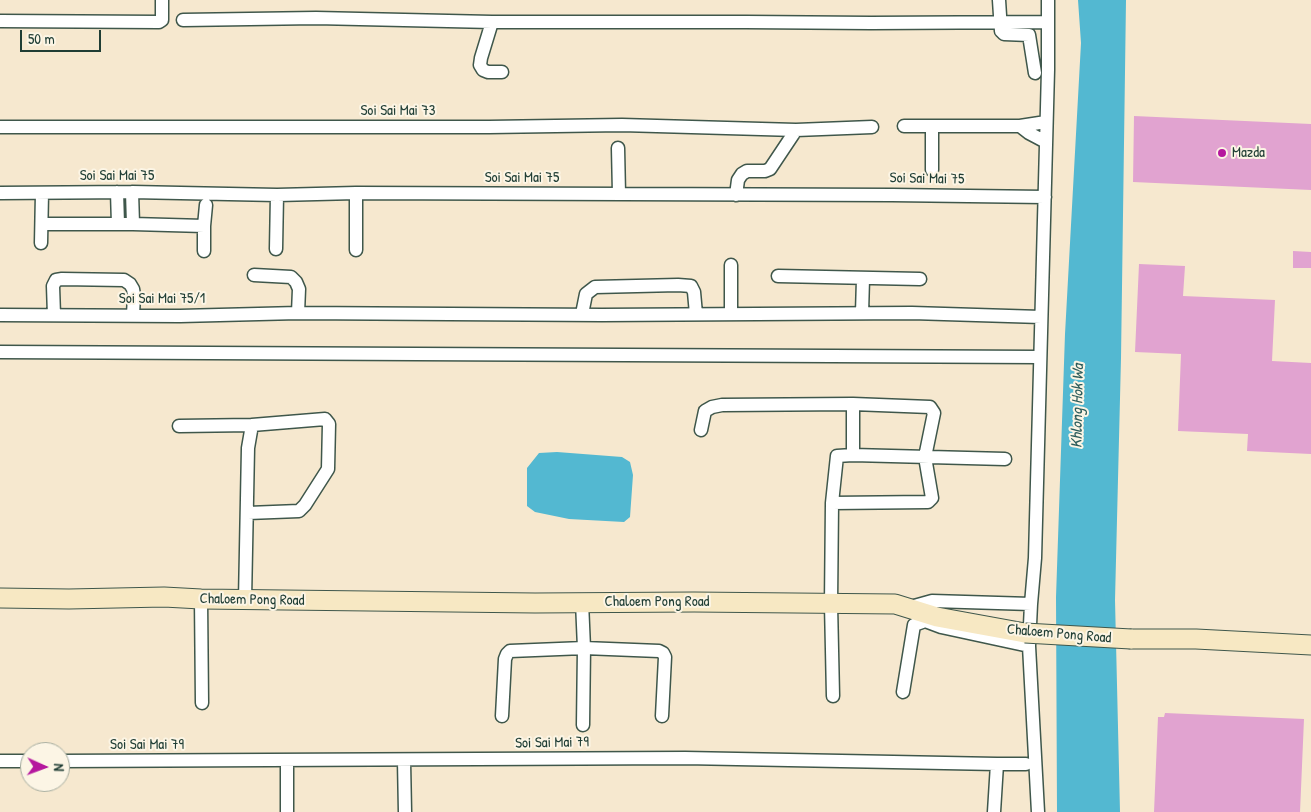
<!DOCTYPE html>
<style>
body{margin:0}
#map{position:relative;width:1311px;height:812px;overflow:hidden;background:#f6e8cf;font-family:"Patrick Hand",sans-serif}
canvas{display:block}
.north{position:absolute;left:20px;top:742px;width:50px;height:50px;box-sizing:border-box;background:#fcf5e5;border:1px solid #a4ab9e;border-radius:50%;rotate:92deg;font-size:14px;font-weight:700;line-height:20px;text-align:center;color:#1f3d34}
.north::after{content:'';display:block;margin:auto;width:18px;height:22px;background:#b5179e;clip-path:polygon(50% 0,100% 100%,50% 72%,0 100%)}
.scale{position:absolute;left:20px;top:30px;width:81px;height:22px;box-sizing:border-box;border:2px solid #1f3d34;border-top:0;padding-left:6px;font-size:15px;line-height:18px;white-space:nowrap;color:#1f3d34;-webkit-text-stroke:4px #fcf5e5;paint-order:stroke}
</style>
<div id="map">
<canvas width="1311" height="812"></canvas>
<div class="north">N</div>
<div class="scale">50 m</div>
</div>
<script>
const g = document.querySelector('canvas').getContext('2d');
g.lineJoin = 'round';
function fillPath(path, color) { g.fillStyle = color; g.fill(path, 'evenodd'); }
const toPath = rows => new Path2D(rows.map(r => 'M' + r).join(''));
function strokePath(path, color, width, dash) { g.strokeStyle = color; g.lineWidth = width; g.lineCap = dash ? 'butt' : 'round'; g.setLineDash(dash || []); g.stroke(path); }
function label(font, color, halo, rows, align = 'center') {
  g.font = font + ' "Patrick Hand",sans-serif'; g.lineWidth = 4; g.setLineDash([]); g.textBaseline = 'middle'; g.strokeStyle = halo; g.fillStyle = color; for (const [text, x, y, turn = 0] of rows) {
    g.save(); g.translate(x, y); g.rotate((+turn || 0) * Math.PI / 180); g.textAlign = isNaN(turn) ? turn : align; if (halo) g.strokeText(text, 0, 0); g.fillText(text, 0, 0); g.restore();
  }
}
fillPath(toPath([
 [1078,0,1126,0,1121,358,1115,600,1120,812,1057,812,1056,597,1065,334,1081,43],
 [557,452,622,457,630,462,633,475,630,517,624,522,569,519,535,512,527,506,527,468,539,453]
]), '#53b8d1');
fillPath(toPath([
 [1134,116,1311,124,1311,190,1133,182],
 [1293,251,1311,252,1311,268,1293,268],
 [1139,264,1185,266,1183,296,1275,300,1272,361,1311,363,1311,454,1247,451,1248,434,1178,431,1181,354,1135,352],
 [1165,713,1304,719,1300,812,1154,812,1158,717,1164,717]
]), '#e1a3d0');
const street = toPath([
 [999,0,1001,31,1004,34,1029,35,1035,73],
 [183,20,316,18,492,22,746,22,871,23,1048,22],
 [0,21,159,22,162,20,162,0],
 [492,22,481,58,480,65,483,70,488,72,502,72],
 [904,126,1020,126,1046,122],
 [1020,126,1029,133,1046,142],
 [0,127,489,127,622,125,796,130],
 [618,148,619,194],
 [932,170,932,126],
 [117,192,118,224],
 [132,192,133,224],
 [0,193,132,192,277,195,356,193,892,195,1045,197],
 [736,195,738,180,742,174,747,171,765,171,770,169,796,130,872,127],
 [42,224,133,224,204,226],
 [41,243,42,193],
 [276,249,277,195],
 [356,250,356,193],
 [204,251,204,226,206,205],
 [254,275,291,277,296,282,299,289,298,313],
 [778,276,920,279],
 [862,313,863,279],
 [582,314,586,294,595,287,678,285,691,286,694,292,696,314],
 [731,314,731,265],
 [0,315,180,316,298,313,602,315,912,313,1041,317],
 [54,315,53,286,56,280,62,279,124,280,130,284,133,289,134,295,133,315],
 [0,352,1040,357],
 [179,426,252,425],
 [701,430,705,411,712,407,722,405,853,404,930,407,934,413,925,457,932,498,928,502,832,503],
 [853,455,1005,459],
 [201,599,202,703],
 [245,600,248,448,252,425,325,419,329,424,328,469,305,505,299,511,248,513],
 [582,602,584,648,583,725],
 [907,608,932,601,1031,604],
 [903,692,914,625,925,621,941,627,1029,646],
 [833,696,831,604,832,503,837,456,853,455,853,404],
 [502,716,505,659,507,654,510,651,584,648,659,651,663,653,665,657,662,716],
 [0,761,30,761],
 [60,761,685,758,997,764,994,812],
 [404,761,405,812],
 [997,764,1026,764],
 [287,812,287,761],
 [1038,812,1029,646,1031,604,1035,558,1048,70,1048,0]
]);
const secondary = toPath([
 [0,598,69,599,164,597,201,599,535,603,694,602,895,604,937,617,1025,633],
 [1131,639,1196,639,1311,645]
]);
strokePath(street, '#3f574b', 15);
strokePath(secondary, '#3f574b', 21);
strokePath(street, '#fff', 12);
strokePath(secondary, '#f7e8c3', 19);
const secondaryBridge = toPath([
 [1025,633,1131,639]
]);
strokePath(secondaryBridge, '#3f574b', 21, []);
strokePath(secondaryBridge, '#f7e8c3', 19);
for (const [x, y, r, color] of [
 [1222,153,5,"#b5179e"]
]) { const dot = new Path2D(); dot.arc(x, y, r, 0, 2 * Math.PI); g.fillStyle = color; g.fill(dot); strokePath(dot, '#fcf5e5', 2); }
label('15px', '#1f3d34', '#fcf5e5', [
 ["Soi Sai Mai 73",398,111],
 ["Soi Sai Mai 75",117,176],
 ["Soi Sai Mai 75",522,178],
 ["Soi Sai Mai 75",927,179,1],
 ["Soi Sai Mai 75/1",162,299],
 ["Chaloem Pong Road",252,600,1],
 ["Chaloem Pong Road",657,602],
 ["Chaloem Pong Road",1059,634,5],
 ["Soi Sai Mai 79",552,743,-1],
 ["Soi Sai Mai 79",147,745]
]);
label('15px', '#1f3d34', '#fcf5e5', [
 ["Mazda",1232,153]
], 'left');
label('italic 16px', '#2c5c5b', '#fcf5e5', [
 ["Khlong Hok Wa",1078,406,-89]
]);
</script>
